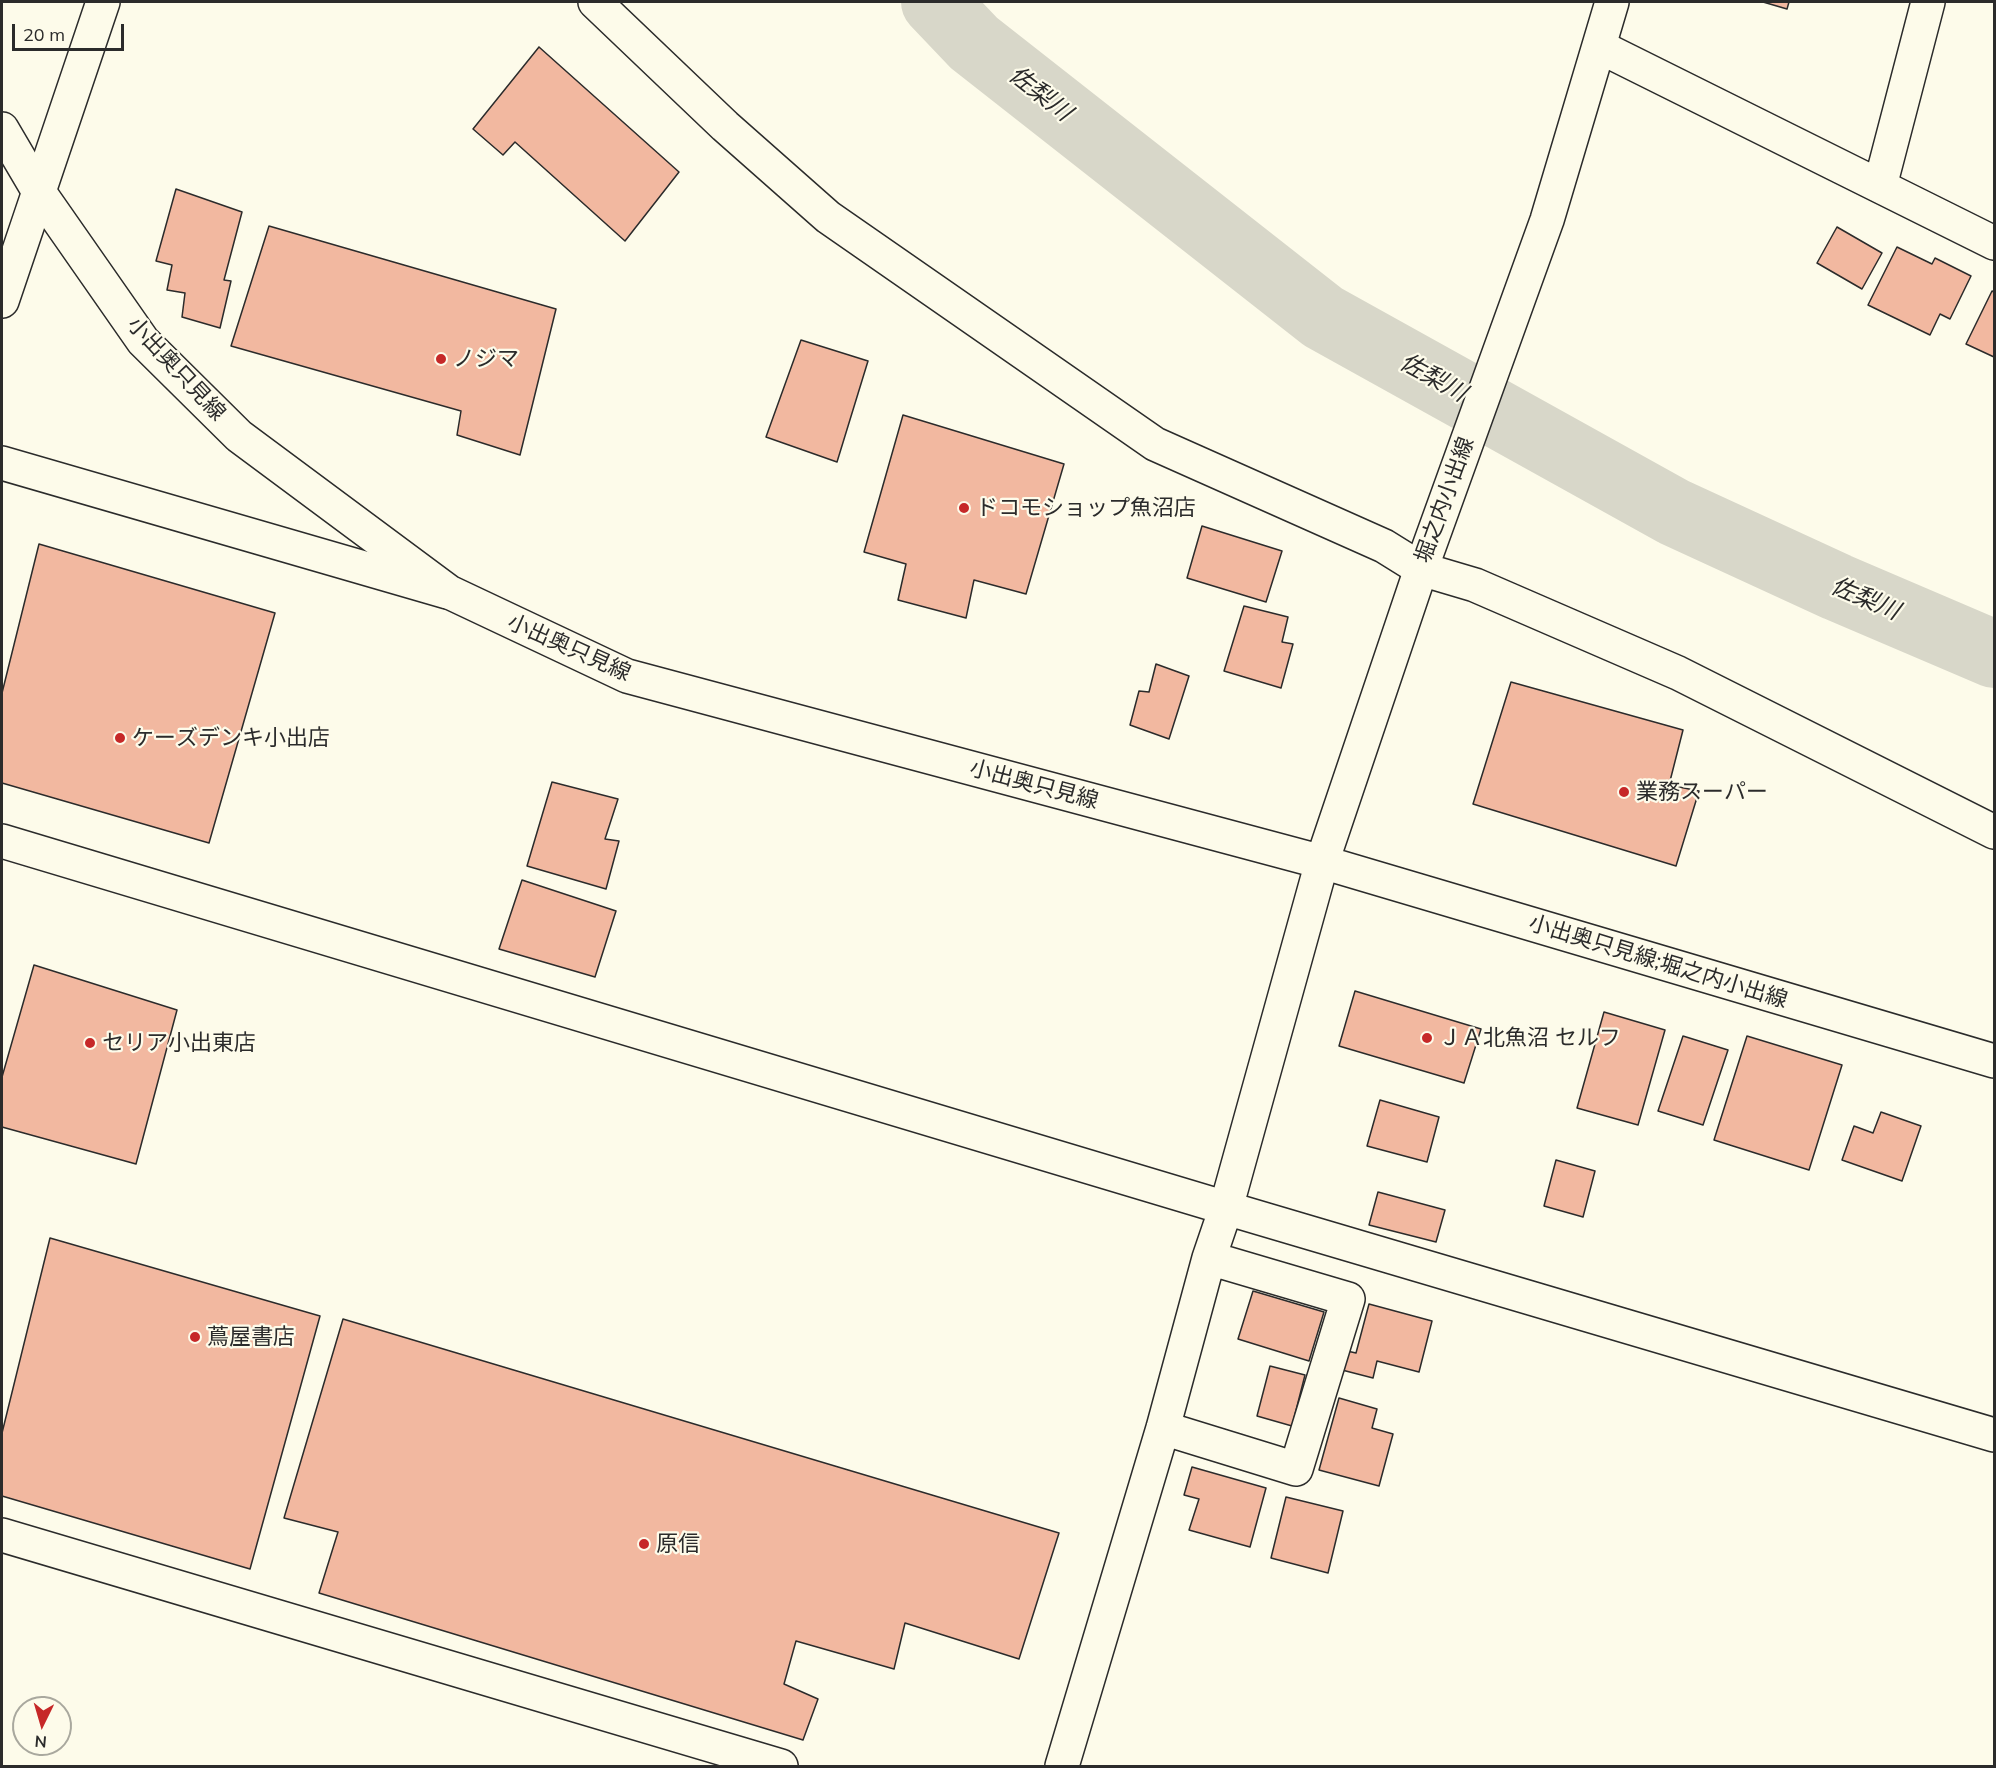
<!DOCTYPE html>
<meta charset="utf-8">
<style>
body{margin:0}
#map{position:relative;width:1996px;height:1768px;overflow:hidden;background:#fdfbea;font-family:Mulish,sans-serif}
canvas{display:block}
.frame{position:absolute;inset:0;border:3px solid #2b2b2b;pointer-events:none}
.north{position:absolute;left:12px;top:1696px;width:60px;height:60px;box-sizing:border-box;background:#fdfbea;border:2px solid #a9a89e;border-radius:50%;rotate:185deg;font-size:16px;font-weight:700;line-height:24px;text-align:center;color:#2b2b2b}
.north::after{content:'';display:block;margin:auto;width:21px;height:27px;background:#c62828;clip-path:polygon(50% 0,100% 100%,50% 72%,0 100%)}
.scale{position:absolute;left:12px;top:24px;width:112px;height:27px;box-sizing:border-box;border:3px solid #2b2b2b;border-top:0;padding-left:8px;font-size:18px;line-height:21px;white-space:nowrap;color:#2b2b2b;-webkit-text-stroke:4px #fdfbea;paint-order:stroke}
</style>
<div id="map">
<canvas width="1996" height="1768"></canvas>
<div class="frame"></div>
<div class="north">N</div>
<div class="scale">20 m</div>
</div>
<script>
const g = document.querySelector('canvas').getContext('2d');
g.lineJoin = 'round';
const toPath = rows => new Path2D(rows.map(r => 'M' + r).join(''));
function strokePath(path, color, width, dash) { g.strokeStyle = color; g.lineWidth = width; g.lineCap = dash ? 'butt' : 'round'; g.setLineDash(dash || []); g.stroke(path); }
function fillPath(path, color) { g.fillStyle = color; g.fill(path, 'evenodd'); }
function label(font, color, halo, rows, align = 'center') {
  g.font = font + ' Mulish,"Noto Sans JP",sans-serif'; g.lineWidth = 4.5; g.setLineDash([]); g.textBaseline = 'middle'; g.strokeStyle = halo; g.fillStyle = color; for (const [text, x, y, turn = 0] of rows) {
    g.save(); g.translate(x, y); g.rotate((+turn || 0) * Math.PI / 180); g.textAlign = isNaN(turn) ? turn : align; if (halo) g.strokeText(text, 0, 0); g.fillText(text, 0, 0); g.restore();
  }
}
strokePath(toPath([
 [935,2,974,43,1323,317,1674,512,1837,587,1994,654]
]), '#d8d7c9', 68);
const building = toPath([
 [1763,2,1789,2,1787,9,1763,2],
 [539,47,679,172,625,241,515,142,503,155,473,129,539,47],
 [176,189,242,212,224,280,231,281,220,328,182,317,185,293,167,290,172,265,156,261,176,189],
 [269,226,556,309,520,455,457,435,461,411,231,346,269,226],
 [1837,227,1882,253,1862,289,1817,263,1837,227],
 [1897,247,1932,264,1935,258,1971,276,1950,319,1940,314,1930,335,1868,305,1897,247],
 [1992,291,1994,292,1994,357,1966,344,1992,291],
 [801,340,868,361,837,462,766,437,801,340],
 [903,415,1064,464,1026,594,974,580,966,618,898,600,906,564,864,552,903,415],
 [1202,526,1282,551,1266,602,1187,578,1202,526],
 [39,544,275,613,209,843,2,783,2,693,39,544],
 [1244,606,1288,617,1282,642,1293,644,1281,688,1224,671,1244,606],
 [1156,664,1189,676,1169,739,1130,725,1139,691,1149,692,1156,664],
 [1511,682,1683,730,1669,785,1699,791,1676,866,1473,804,1511,682],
 [552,782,618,799,605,839,619,841,606,889,527,866,552,782],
 [522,880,616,911,595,977,499,949,522,880],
 [34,965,177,1010,136,1164,2,1127,2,1077,34,965],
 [1355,991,1481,1029,1464,1083,1339,1046,1355,991],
 [1604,1012,1665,1030,1638,1125,1577,1108,1604,1012],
 [1683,1036,1728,1050,1703,1125,1658,1111,1683,1036],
 [1747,1036,1842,1065,1809,1170,1714,1140,1747,1036],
 [1380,1100,1439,1117,1427,1162,1367,1146,1380,1100],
 [1881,1112,1921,1126,1902,1181,1842,1160,1854,1126,1873,1133,1881,1112],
 [1556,1160,1595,1171,1583,1217,1544,1206,1556,1160],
 [1378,1192,1445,1210,1436,1242,1369,1225,1378,1192],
 [50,1238,320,1316,250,1569,2,1496,2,1433,50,1238],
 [1253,1291,1324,1312,1309,1361,1238,1339,1253,1291],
 [1369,1304,1432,1321,1419,1372,1377,1361,1373,1378,1342,1370,1347,1351,1356,1353,1369,1304],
 [343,1319,1059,1533,1019,1659,905,1623,894,1669,796,1641,784,1684,818,1699,803,1740,319,1593,338,1532,284,1518,343,1319],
 [1270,1366,1305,1375,1292,1426,1257,1416,1270,1366],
 [1339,1398,1377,1409,1372,1428,1393,1434,1379,1486,1319,1470,1339,1398],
 [1192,1467,1266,1488,1250,1547,1189,1530,1199,1499,1184,1495,1192,1467],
 [1286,1497,1343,1511,1328,1573,1271,1558,1286,1497]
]);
fillPath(building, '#f2b8a0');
strokePath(building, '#2b2b2b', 1.5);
const minor = toPath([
 [595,2,725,126,828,217,1155,444,1384,546,1421,569,1475,585,1678,673,1994,832],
 [1600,47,1994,243],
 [1880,186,1928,2],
 [2,301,103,2],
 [2,463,447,592],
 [2,841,1226,1208,1994,1435],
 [1163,1428,1296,1469,1348,1299,1209,1258],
 [2,1535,781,1766],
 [1062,1766,1163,1428,1209,1258,1226,1208,1322,862]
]);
const major = toPath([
 [2,129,39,192,143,341,239,436,449,592,627,676,1322,862,1994,1061],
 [1322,862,1421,569,1547,220,1612,2]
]);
strokePath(minor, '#2b2b2b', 36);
strokePath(major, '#2b2b2b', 36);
strokePath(minor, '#fdfbea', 33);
strokePath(major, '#fdfbea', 33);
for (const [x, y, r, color] of [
 [441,359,6,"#c62828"],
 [964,508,6,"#c62828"],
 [120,738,6,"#c62828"],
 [1624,792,6,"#c62828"],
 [1427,1038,6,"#c62828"],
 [90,1043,6,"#c62828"],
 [195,1337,6,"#c62828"],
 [644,1544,6,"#c62828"]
]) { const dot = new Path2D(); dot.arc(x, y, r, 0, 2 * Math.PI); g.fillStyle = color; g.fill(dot); strokePath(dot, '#fdfbea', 2); }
label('22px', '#2b2b2b', '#fdfbea', [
 ["ノジマ",453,359],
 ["ドコモショップ魚沼店",976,508],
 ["ケーズデンキ小出店",132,738],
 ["業務スーパー",1636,792],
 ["ＪＡ北魚沼 セルフ",1439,1038],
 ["セリア小出東店",102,1043],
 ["蔦屋書店",207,1337],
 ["原信",656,1544]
], 'left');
label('22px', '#2b2b2b', '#fdfbea', [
 ["小出奥只見線",176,369,47],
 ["堀之内小出線",1445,500,-70],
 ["小出奥只見線",569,648,24],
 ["小出奥只見線",1034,785,15],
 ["小出奥只見線;堀之内小出線",1658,962,17]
]);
label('italic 24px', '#2b2b2b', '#fdfbea', [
 ["佐梨川",1040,94,38],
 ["佐梨川",1433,378,29],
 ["佐梨川",1865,599,23]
]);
</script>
